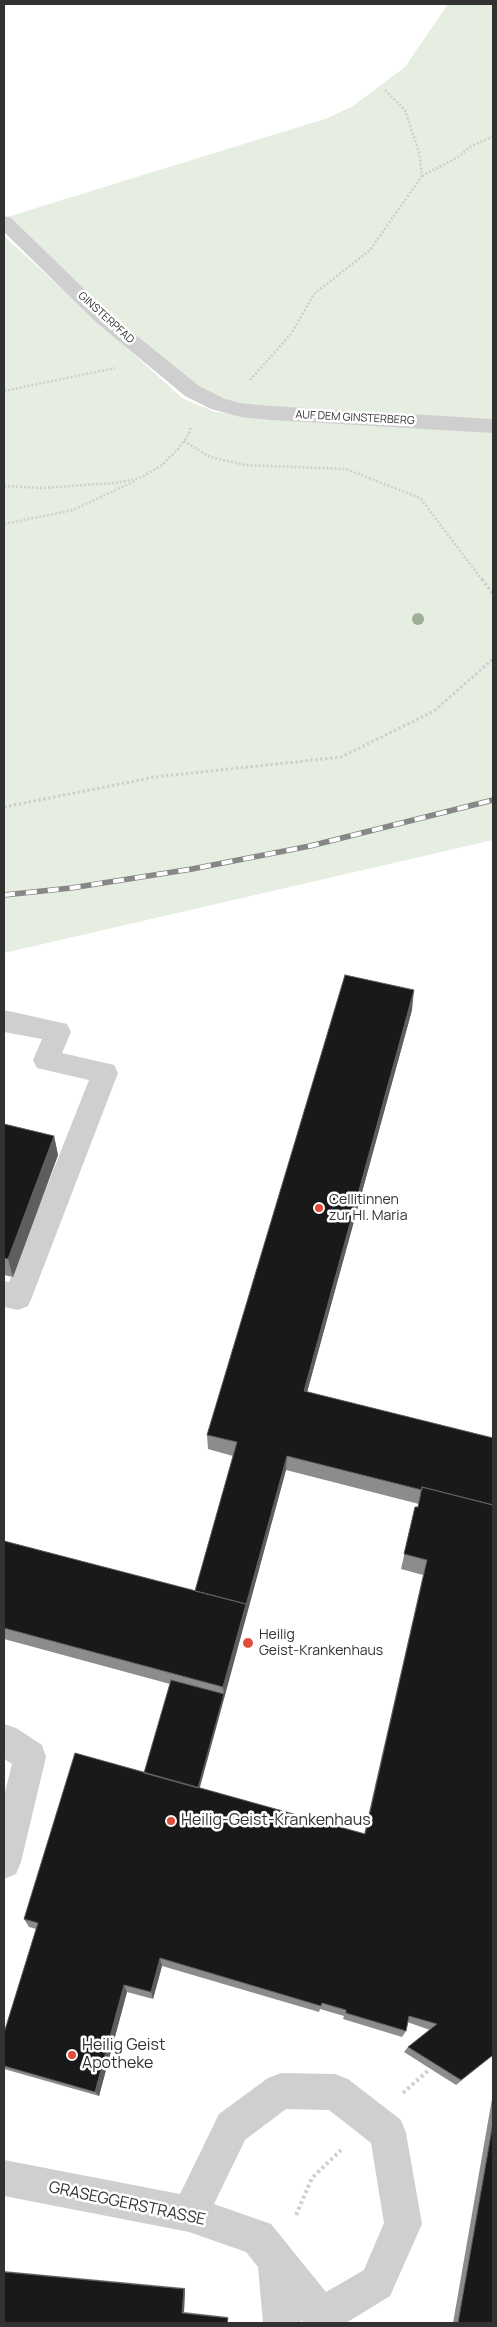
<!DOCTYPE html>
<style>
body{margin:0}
#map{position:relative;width:497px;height:2327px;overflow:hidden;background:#fff;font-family:Manrope,sans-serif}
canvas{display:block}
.frame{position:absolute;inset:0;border:5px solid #323232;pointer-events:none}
</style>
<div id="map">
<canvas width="497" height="2327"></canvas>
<div class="frame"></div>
</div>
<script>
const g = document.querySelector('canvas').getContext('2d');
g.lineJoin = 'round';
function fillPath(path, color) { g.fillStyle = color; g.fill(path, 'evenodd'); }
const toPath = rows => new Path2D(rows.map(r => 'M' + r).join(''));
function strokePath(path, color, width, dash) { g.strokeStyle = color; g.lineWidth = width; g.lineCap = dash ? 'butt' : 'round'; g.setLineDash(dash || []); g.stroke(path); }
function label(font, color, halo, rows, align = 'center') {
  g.font = font + ' Manrope,sans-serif'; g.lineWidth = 5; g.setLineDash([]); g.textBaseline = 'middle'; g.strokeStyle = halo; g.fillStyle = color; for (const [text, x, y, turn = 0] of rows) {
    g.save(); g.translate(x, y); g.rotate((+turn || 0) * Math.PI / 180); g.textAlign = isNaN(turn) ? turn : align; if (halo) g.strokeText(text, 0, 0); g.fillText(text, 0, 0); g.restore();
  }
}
fillPath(toPath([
 [448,4,493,4,493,422,332,413,234,402,213,396,190,383,110,316,7,217,328,118,353,106,405,67],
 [4,236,182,398,215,412,327,422,493,430,493,840,4,953]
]), '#e5eee0');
strokePath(toPath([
 [422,176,458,157,470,147,493,136],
 [250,380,291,334,314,294,370,250,422,176,419,152,405,110,384,89],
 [4,391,115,368],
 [184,441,210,457,245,465,346,469,420,498,483,581],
 [4,486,43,488,114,483,140,478,162,465,178,449,189,434,191,426],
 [4,524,73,510,135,481]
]), '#cfcfcf', 2.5, [2, 2]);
strokePath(toPath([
 [482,579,493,594],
 [4,807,155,777,341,757,434,711,493,659]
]), '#cfcfcf', 3, [2.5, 2.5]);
strokePath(toPath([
 [403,2093,430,2069],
 [296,2215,312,2178,341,2150]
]), '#cfcfcf', 4, [3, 3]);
fillPath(toPath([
 [4,216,11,218,111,315,199,386,225,399,241,403,271,406,493,419,493,433,271,420,241,417,211,409,185,396,97,323,4,232,4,216],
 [4,1010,67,1024,71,1032,62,1053,114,1065,118,1073,32,1297,28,1306,18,1310,4,1307,4,1281,9,1282,89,1080,37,1068,33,1060,42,1039,4,1032,4,1010],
 [4,1724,16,1728,42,1745,46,1757,21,1862,16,1874,4,1879,4,1796,12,1764,4,1759,4,1724],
 [281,2073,335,2074,348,2079,401,2120,406,2133,422,2224,390,2296,346,2323,303,2323,301,2320,301,2323,263,2323,258,2267,246,2252,189,2232,4,2196,4,2160,180,2194,219,2114,268,2078,281,2073],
 [286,2109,329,2110,371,2143,384,2223,364,2270,326,2292,271,2224,214,2204,245,2140,286,2109]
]), '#cfcfcf');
const rail = toPath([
 [4,895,71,888,192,869,310,846,493,800]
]);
strokePath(rail, '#878787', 5.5);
strokePath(rail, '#fff', 4, [11]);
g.fillStyle = '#9daf95';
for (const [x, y] of [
 [418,619]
]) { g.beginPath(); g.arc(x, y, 6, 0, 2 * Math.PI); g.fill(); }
fillPath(toPath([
 [412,1010,307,1392,493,1438,493,2055,456,2085,404,2052,408,2047,430,2030,407,2022,406,2031,402,2037,343,2019,344,2016,320,2009,319,2012,162,1966,153,1999,127,1992,99,2096,4,2069,4,2033,36,1929,29,1927,24,1919,144,1773,170,1684,4,1639,4,1541,195,1591,233,1456,208,1449,207,1435],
 [286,1470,419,1504,418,1507,415,1507,401,1569,423,1575,364,1834,199,1788],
 [4,1124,54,1136,58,1155,13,1277,4,1275],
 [493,2093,493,2323,453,2323],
 [4,2271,185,2288,184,2312,228,2317,228,2323,4,2323]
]), '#8c8c8c');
fillPath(toPath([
 [414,990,412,1010,303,1407,304,1391],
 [54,1136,58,1155,13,1277,8,1259],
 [287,1456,286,1470,224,1699,223,1687],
 [224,1694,224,1699,197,1798,196,1794],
 [160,1958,162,1966,153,1999,151,1992],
 [124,1985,127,1992,99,2096,95,2092],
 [185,2288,184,2312,182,2313,184,2289]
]), '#5e5e5e');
const building = toPath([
 [345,975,414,990,304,1391,493,1438,493,1505,422,1487,422,1490,287,1456,246,1605,246,1604,195,1591,237,1442,207,1435,345,975],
 [4,1124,54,1136,8,1259,4,1258,4,1124],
 [422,1487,493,1505,493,2055,461,2080,408,2047,437,2024,409,2016,406,2031,346,2013,346,2010,322,2003,321,2006,160,1958,151,1992,124,1985,95,2092,4,2066,4,2033,38,1923,24,1919,75,1753,365,1834,427,1560,404,1554,415,1507,418,1507,422,1487],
 [4,1541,246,1604,223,1687,4,1628,4,1541],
 [171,1680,224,1694,198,1788,144,1773,171,1680],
 [493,2123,493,2323,458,2323,493,2123],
 [4,2272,184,2289,182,2313,228,2318,227,2323,4,2323,4,2272]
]);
fillPath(building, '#191919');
strokePath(building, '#5e5e5e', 1);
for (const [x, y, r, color] of [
 [319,1208,5,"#e14c3b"],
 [248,1643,6,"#e14c3b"],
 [171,1821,5,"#e14c3b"],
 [72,2055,5,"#e14c3b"]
]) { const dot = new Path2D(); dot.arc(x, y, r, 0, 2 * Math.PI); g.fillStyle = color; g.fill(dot); strokePath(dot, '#fff', 2); }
label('11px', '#323232', '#fff', [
 ["GINSTERPFAD",106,318,42],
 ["AUF DEM GINSTERBERG",355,418,3]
]);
label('14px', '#323232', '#fff', [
 ["Cellitinnen",329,1200],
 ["zur Hl. Maria",329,1216],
 ["Heilig",259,1635],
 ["Geist-Krankenhaus",259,1651]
], 'left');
label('16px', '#323232', '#fff', [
 ["Heilig-Geist-Krankenhaus",181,1821],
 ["Heilig Geist",82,2046],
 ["Apotheke",82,2064]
], 'left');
label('16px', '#323232', '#fff', [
 ["GRASEGGERSTRASSE",127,2204,12]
]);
</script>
